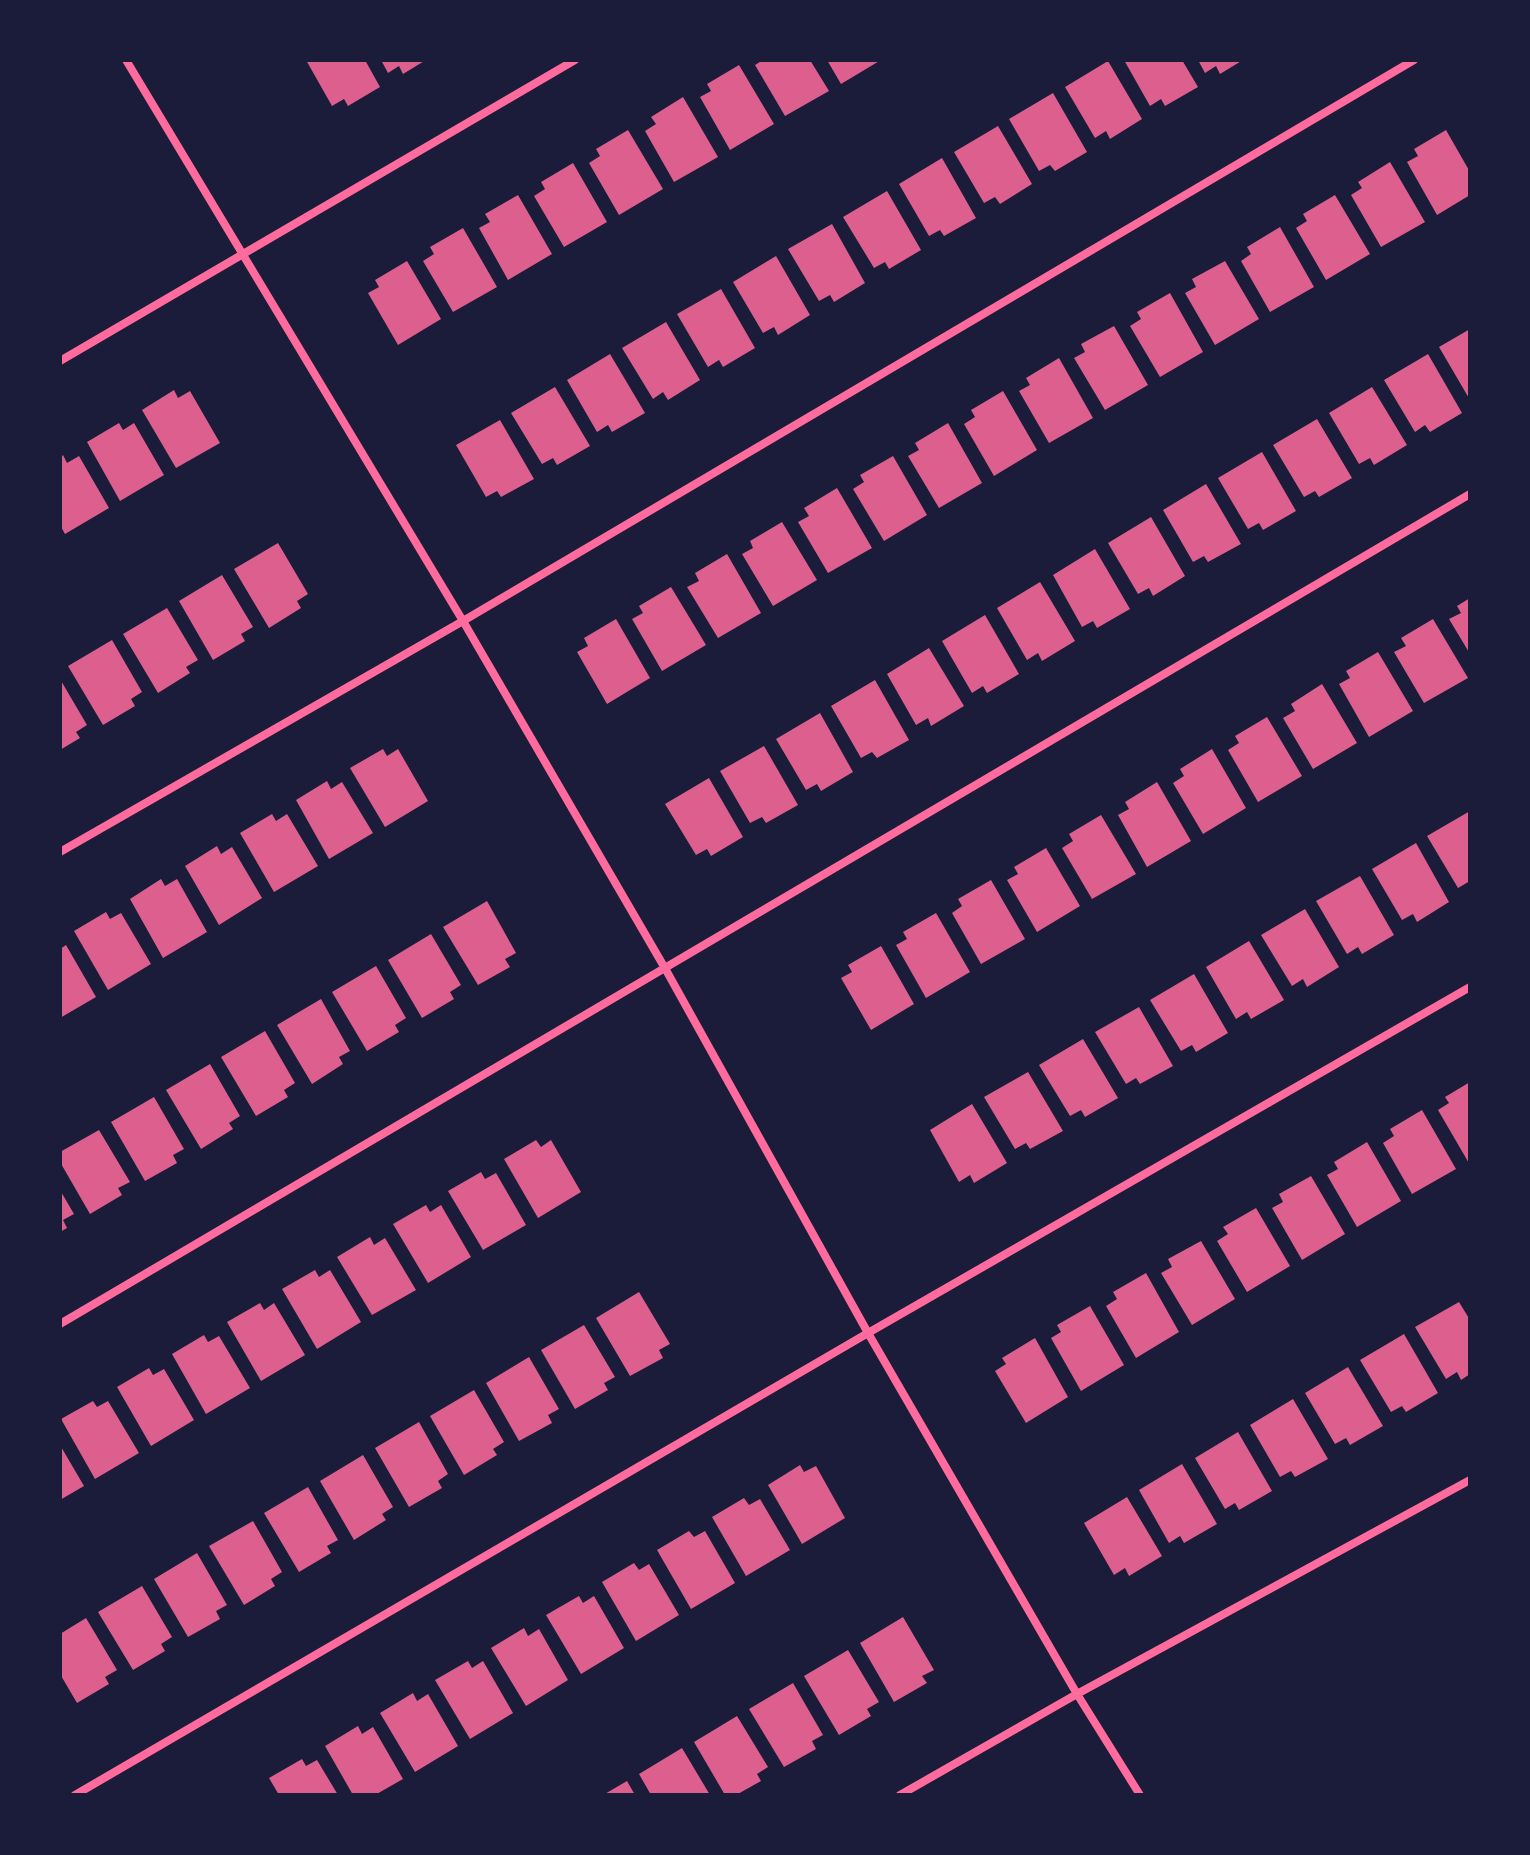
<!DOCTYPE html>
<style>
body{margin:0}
#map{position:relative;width:1530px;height:1855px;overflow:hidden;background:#1b1b3a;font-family:"Open Sans",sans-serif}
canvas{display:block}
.frame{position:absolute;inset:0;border:62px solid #1b1b3a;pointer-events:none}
</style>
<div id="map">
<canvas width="1530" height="1855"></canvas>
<div class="frame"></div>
</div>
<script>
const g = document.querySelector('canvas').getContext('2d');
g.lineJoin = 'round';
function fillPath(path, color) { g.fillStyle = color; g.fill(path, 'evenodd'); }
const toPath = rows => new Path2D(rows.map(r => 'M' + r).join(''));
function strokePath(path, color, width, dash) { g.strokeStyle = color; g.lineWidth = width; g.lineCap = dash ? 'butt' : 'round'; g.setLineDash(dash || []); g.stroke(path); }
fillPath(toPath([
 [306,60,365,60,380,87,348,106,344,99,332,106],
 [381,60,426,60,403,74,399,66,388,73],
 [763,60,810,60,829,91,785,116,755,65],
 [827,60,881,60,841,84],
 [1124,60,1182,60,1198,87,1165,106,1161,99,1150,106],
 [1198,60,1243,60,1220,74,1216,66,1205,73],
 [1108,61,1142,119,1110,139,1106,131,1095,138,1065,87],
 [739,65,774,124,730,150,700,97,711,91,707,84],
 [1053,93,1087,152,1055,171,1050,165,1039,171,1009,119],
 [683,97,718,157,674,182,645,131,656,124,651,117],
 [998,126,1032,184,1000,204,995,197,984,203,954,152],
 [628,130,663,189,619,215,589,163,600,156,596,149],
 [1446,130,1470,172,1470,195,1437,215,1407,162,1418,156,1414,149],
 [942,158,976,218,944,236,940,230,929,236,899,184],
 [1390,162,1425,222,1381,247,1351,195,1362,188,1358,182],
 [573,163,607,222,564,247,534,196,545,189,541,182],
 [887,191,921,250,889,269,885,262,874,268,843,217],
 [518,195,552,254,508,280,479,228,490,222,485,214],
 [1335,195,1370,254,1326,280,1296,228,1307,221,1303,214],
 [832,224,865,283,834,302,830,295,819,301,788,249],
 [1280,227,1314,287,1270,312,1241,261,1251,254,1247,247],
 [463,228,497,287,453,312,423,261,434,254,430,247],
 [776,256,810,315,778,335,774,327,763,333,733,282],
 [407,261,441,319,398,345,368,293,379,287,375,280],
 [1225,261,1259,319,1215,345,1185,293,1196,287,1192,279],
 [721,289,755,348,723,367,719,360,708,367,677,314],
 [1170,293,1203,352,1160,377,1130,326,1141,319,1137,312],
 [666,322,700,380,668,400,663,392,653,399,622,348],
 [1114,326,1148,385,1105,410,1074,358,1085,352,1081,344],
 [1470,329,1470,400,1439,347],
 [610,354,645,413,612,432,608,425,597,432,567,380],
 [1428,354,1462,413,1430,432,1425,425,1415,432,1384,380],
 [1059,358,1093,418,1049,443,1019,391,1030,385,1026,378],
 [555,387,590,446,557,465,553,458,542,464,511,413],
 [1372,387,1407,445,1374,465,1370,458,1359,464,1329,413],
 [174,390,178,398,190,391,220,443,176,468,142,410],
 [1003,391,1037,450,994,476,964,424,975,417,971,410],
 [1317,419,1352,478,1319,497,1315,491,1304,497,1273,445],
 [500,420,534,479,501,497,497,491,486,497,456,445],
 [119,423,123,430,134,423,164,475,120,501,87,442],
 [948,423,982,483,939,508,908,456,919,450,915,443],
 [1262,452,1296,511,1263,530,1259,523,1248,529,1218,478],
 [63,455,67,463,79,456,109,508,65,534,60,525,60,458],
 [893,456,927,515,884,541,853,489,864,482,860,475],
 [1206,484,1241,544,1208,562,1204,556,1193,562,1163,510],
 [837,488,872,548,828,573,798,522,809,516,804,508],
 [1151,517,1185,576,1153,596,1149,588,1138,594,1108,543],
 [782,522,817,580,773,606,742,554,753,548,750,541],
 [278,543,308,594,297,601,301,608,269,628,234,569],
 [1095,549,1130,609,1097,628,1093,621,1082,627,1053,575],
 [727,554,761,613,718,638,687,587,699,581,695,573],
 [222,575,253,627,241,634,245,641,213,660,179,601],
 [1040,582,1075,641,1042,661,1038,653,1027,660,997,608],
 [671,587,706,645,662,671,632,619,643,613,639,606],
 [1470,598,1470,654,1449,619,1461,613,1457,606],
 [167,608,198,660,186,667,190,673,158,693,123,634],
 [985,615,1019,674,987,693,983,686,972,693,942,641],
 [616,619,650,678,607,704,577,652,588,646,584,638],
 [1433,619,1468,678,1424,703,1394,652,1406,646,1401,638],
 [112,640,142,692,131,699,135,706,103,725,68,666],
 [929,648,964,706,931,726,928,718,916,725,887,674],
 [1378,652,1413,711,1369,737,1339,684,1350,678,1346,671],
 [60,679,87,725,76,732,80,738,60,750],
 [875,680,909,740,877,758,872,752,861,758,831,706],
 [1322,684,1357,743,1313,769,1283,718,1295,711,1291,704],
 [820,713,853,772,821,791,817,784,806,790,776,739],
 [1267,717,1302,776,1258,802,1228,750,1239,743,1235,736],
 [764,746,798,805,766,823,762,817,750,823,720,771],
 [383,749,387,756,398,749,428,801,385,827,350,768],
 [1212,749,1246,808,1203,834,1173,783,1184,776,1180,769],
 [709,778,743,837,711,856,707,849,696,855,665,804],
 [327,781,331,789,342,782,373,833,329,859,296,800],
 [1157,782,1191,841,1147,867,1118,815,1129,809,1125,802],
 [1470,811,1470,881,1458,888,1427,836],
 [272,814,276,821,287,814,318,866,274,892,240,833],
 [1101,815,1136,874,1092,899,1062,848,1073,841,1069,834],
 [1416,843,1449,902,1417,922,1413,914,1402,920,1372,869],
 [217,846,221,854,232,847,262,898,219,925,185,866],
 [1046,848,1080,906,1037,932,1007,880,1018,874,1014,867],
 [1360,876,1394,935,1362,954,1358,947,1347,954,1316,901],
 [161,879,165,886,177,879,207,932,163,958,130,899],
 [991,880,1025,939,981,964,952,913,962,906,958,899],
 [487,901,516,953,505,959,510,967,478,985,443,927],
 [1305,909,1339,967,1307,987,1303,979,1292,986,1261,935],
 [106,912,110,919,121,913,151,964,108,990,74,931],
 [936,913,970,972,926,998,896,945,907,939,903,932],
 [431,934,461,985,450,992,454,999,422,1018,388,960],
 [1249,941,1284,1000,1251,1019,1247,1012,1236,1019,1206,967],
 [66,945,96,997,60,1018,60,949],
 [881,946,914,1004,871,1030,841,978,852,972,848,965],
 [376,966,406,1018,395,1025,399,1032,367,1051,332,992],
 [1194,974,1228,1033,1196,1052,1192,1045,1181,1051,1150,1000],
 [321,999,350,1051,339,1057,343,1064,312,1084,277,1025],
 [1139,1007,1173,1066,1140,1084,1136,1078,1126,1084,1095,1032],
 [265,1031,295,1083,284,1090,288,1097,256,1116,221,1057],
 [1083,1039,1118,1098,1085,1117,1081,1110,1070,1116,1039,1065],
 [210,1064,240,1116,229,1123,233,1129,201,1149,166,1090],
 [1028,1072,1063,1131,1030,1149,1026,1143,1015,1149,984,1097],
 [1470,1082,1470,1165,1438,1110,1449,1103,1445,1097],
 [154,1097,184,1149,173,1155,177,1163,145,1181,111,1122],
 [972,1104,1007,1163,974,1183,970,1175,959,1182,930,1130],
 [1422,1110,1456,1169,1412,1194,1383,1143,1394,1136,1390,1129],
 [99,1130,130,1182,118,1188,122,1195,90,1214,60,1162,60,1152],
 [536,1140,541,1147,551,1140,581,1192,538,1218,504,1159],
 [1367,1142,1401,1201,1357,1227,1327,1175,1338,1169,1334,1162],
 [481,1172,485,1179,496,1173,526,1225,483,1250,448,1191],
 [1311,1176,1345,1234,1302,1260,1272,1208,1283,1202,1279,1194],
 [60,1190,74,1214,63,1220,67,1228,60,1232],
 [426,1205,430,1212,441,1205,471,1257,428,1283,393,1224],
 [1256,1208,1290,1266,1247,1292,1217,1241,1228,1234,1223,1227],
 [370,1237,374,1245,385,1238,416,1290,372,1315,337,1257],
 [1201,1241,1235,1299,1192,1325,1161,1273,1172,1267,1168,1259],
 [315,1270,319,1277,330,1270,361,1322,317,1349,282,1289],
 [1146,1273,1179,1332,1136,1358,1106,1306,1117,1299,1113,1292],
 [639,1292,670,1344,659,1350,663,1358,630,1376,596,1318],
 [1459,1302,1470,1320,1470,1374,1461,1380,1457,1372,1446,1379,1415,1327],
 [260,1303,264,1310,274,1303,305,1355,261,1381,227,1322],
 [1090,1306,1124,1365,1081,1391,1051,1338,1061,1332,1057,1325],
 [584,1325,615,1377,604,1383,608,1390,575,1409,541,1350],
 [1404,1334,1438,1393,1406,1412,1402,1406,1391,1412,1360,1360],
 [204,1335,208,1342,219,1336,250,1388,206,1414,172,1354],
 [1035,1338,1068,1397,1026,1423,995,1371,1006,1364,1002,1358],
 [529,1357,559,1409,548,1415,552,1423,519,1441,486,1383],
 [1348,1367,1383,1426,1350,1445,1346,1438,1335,1444,1305,1393],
 [149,1368,153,1375,164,1369,194,1420,151,1446,117,1387],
 [474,1390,504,1442,493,1449,497,1455,464,1475,430,1416],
 [1293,1399,1328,1459,1295,1477,1291,1471,1280,1477,1250,1425],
 [93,1401,97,1407,108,1401,139,1453,95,1479,61,1419],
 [419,1422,448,1474,438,1481,442,1488,409,1507,375,1448],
 [1238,1432,1272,1491,1239,1510,1235,1503,1225,1509,1195,1458],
 [60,1445,84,1486,60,1500],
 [363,1455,393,1507,382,1514,386,1520,354,1540,320,1481],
 [1182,1464,1217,1524,1184,1543,1180,1536,1169,1543,1139,1490],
 [800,1465,804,1472,816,1466,845,1518,802,1544,768,1485],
 [308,1487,338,1540,327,1546,331,1553,299,1572,264,1513],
 [1127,1497,1162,1556,1129,1576,1125,1568,1114,1575,1084,1523],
 [744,1498,749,1505,760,1499,790,1550,746,1576,712,1517],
 [253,1521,282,1572,271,1579,275,1586,244,1605,209,1546],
 [689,1531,694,1537,705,1531,735,1583,691,1609,657,1550],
 [197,1553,227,1605,216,1611,220,1619,188,1637,154,1579],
 [634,1563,639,1570,649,1564,679,1615,636,1641,602,1582],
 [142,1586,172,1637,161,1644,165,1651,133,1670,98,1612],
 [579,1596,583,1603,594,1596,624,1648,581,1674,546,1615],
 [903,1617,934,1670,922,1676,927,1683,894,1702,860,1643],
 [86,1618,117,1670,105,1677,109,1684,77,1703,60,1674,60,1634],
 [524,1628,528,1636,539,1629,568,1680,526,1706,491,1648],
 [848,1650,879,1702,867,1709,871,1716,839,1735,804,1676],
 [468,1661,472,1668,483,1661,513,1713,470,1739,435,1680],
 [793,1683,823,1735,812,1741,816,1749,784,1767,749,1709],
 [413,1693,417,1701,428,1694,458,1746,415,1772,380,1713],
 [737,1716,768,1767,757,1774,761,1781,736,1795,725,1795,694,1742],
 [358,1726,362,1734,373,1727,403,1779,375,1795,353,1795,325,1746],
 [682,1748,710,1795,651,1795,639,1774],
 [302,1759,306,1766,317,1760,338,1795,279,1795,269,1778],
 [627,1781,635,1795,603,1795]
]), '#dd5f8e');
strokePath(toPath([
 [126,60,463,621,666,970,868,1333,1077,1694,1140,1795],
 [60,361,575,60],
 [60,852,463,621,1414,60],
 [60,1324,1470,494],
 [75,1795,868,1333,1470,987],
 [900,1795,1077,1694,1470,1480]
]), '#ff6b9d', 8);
</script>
